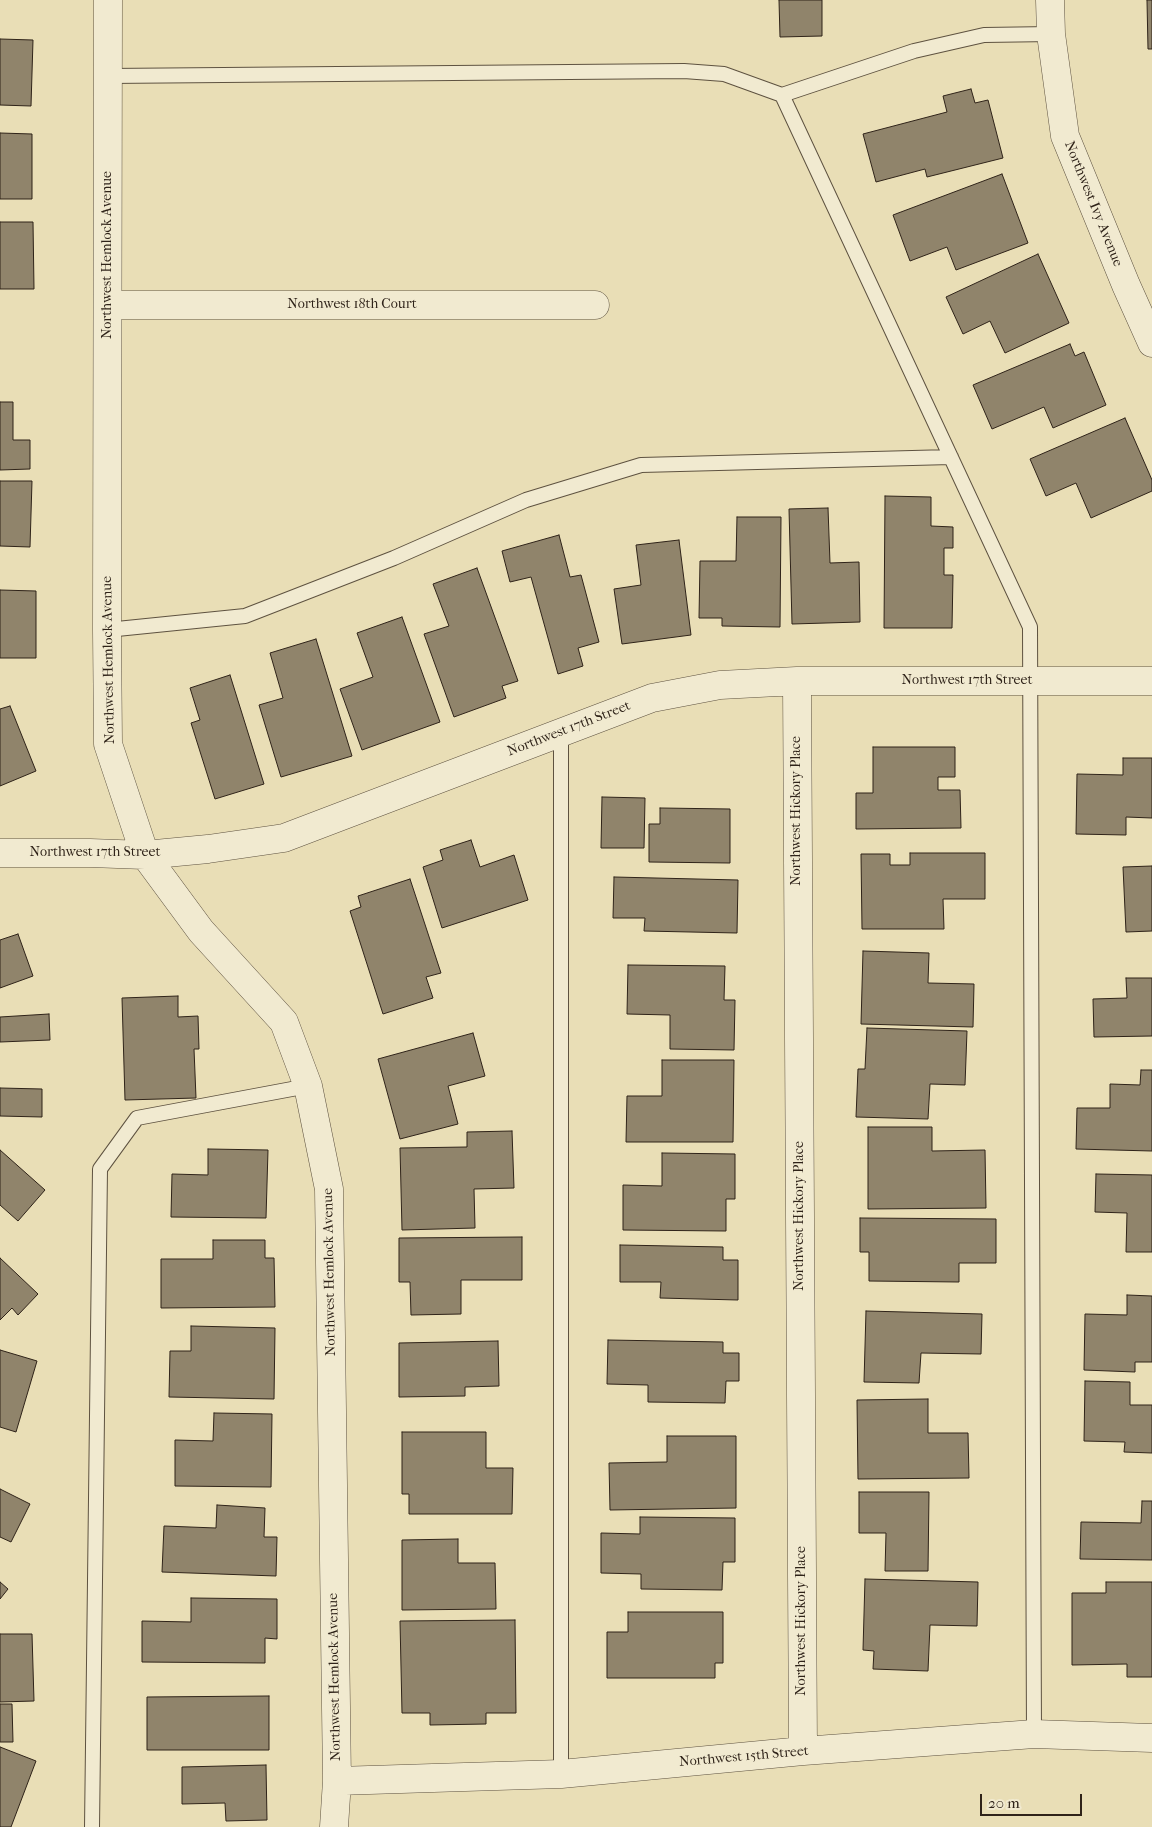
<!DOCTYPE html>
<style>
body{margin:0}
#map{position:relative;width:1152px;height:1827px;overflow:hidden;background:#e9deb6;font-family:"IM FELL French Canon",serif}
canvas{display:block}
.scale{position:absolute;left:980px;top:1794px;width:102px;height:22px;box-sizing:border-box;border:2px solid #2f2319;border-top:0;padding-left:6px;font-size:15px;line-height:18px;white-space:nowrap;color:#2f2319;-webkit-text-stroke:4px #f1ead0;paint-order:stroke}
</style>
<div id="map">
<canvas width="1152" height="1827"></canvas>
<div class="scale">20 m</div>
</div>
<script>
const g = document.querySelector('canvas').getContext('2d');
g.lineJoin = 'round';
function fillPath(path, color) { g.fillStyle = color; g.fill(path, 'evenodd'); }
const toPath = rows => new Path2D(rows.map(r => 'M' + r).join(''));
function strokePath(path, color, width, dash) { g.strokeStyle = color; g.lineWidth = width; g.lineCap = dash ? 'butt' : 'round'; g.setLineDash(dash || []); g.stroke(path); }
function label(font, color, halo, rows, align = 'center') {
  g.font = font + ' "IM FELL French Canon",serif'; g.lineWidth = 4.5; g.setLineDash([]); g.textBaseline = 'middle'; g.strokeStyle = halo; g.fillStyle = color; for (const [text, x, y, turn = 0] of rows) {
    g.save(); g.translate(x, y); g.rotate((+turn || 0) * Math.PI / 180); g.textAlign = isNaN(turn) ? turn : align; if (halo) g.strokeText(text, 0, 0); g.fillText(text, 0, 0); g.restore();
  }
}
const building = toPath([
 [779,0,822,0,822,36,780,37,779,0],
 [1147,0,1152,0,1152,49,1148,49,1147,0],
 [0,39,33,40,31,106,0,105,0,39],
 [971,89,975,103,988,100,1003,158,927,177,925,169,876,182,863,134,947,112,943,96,971,89],
 [0,133,32,134,32,199,0,199,0,133],
 [1002,174,1028,243,956,270,947,247,910,261,893,215,1002,174],
 [0,222,33,222,34,289,0,289,0,222],
 [1038,254,1069,323,1005,353,990,321,963,334,946,297,1038,254],
 [1070,344,1075,356,1084,352,1106,405,1053,428,1044,407,992,429,973,385,1070,344],
 [0,402,13,402,13,440,30,440,30,469,0,470,0,402],
 [1125,418,1152,480,1152,491,1091,518,1076,483,1046,496,1030,459,1125,418],
 [0,481,32,481,30,547,0,546,0,481],
 [885,496,931,497,931,526,953,527,953,548,944,548,944,575,953,575,952,628,884,628,885,496],
 [828,508,830,563,859,562,860,622,792,624,789,509,828,508],
 [737,517,781,517,780,627,722,626,722,618,699,618,700,561,736,561,737,517],
 [559,535,570,577,581,575,599,642,578,648,583,666,558,674,531,577,510,582,502,551,559,535],
 [679,540,691,635,622,644,614,589,641,585,636,545,679,540],
 [477,568,518,681,502,686,506,698,454,717,424,634,449,626,433,584,477,568],
 [0,590,36,591,36,658,0,658,0,590],
 [402,617,440,722,362,750,340,689,373,677,357,633,402,617],
 [316,639,352,756,281,777,259,705,283,698,270,653,316,639],
 [230,675,264,784,215,799,191,723,200,720,190,688,230,675],
 [10,706,36,771,0,786,0,709,10,706],
 [873,747,955,747,955,777,938,777,938,790,960,790,961,828,856,829,856,793,873,793,873,747],
 [1123,758,1152,758,1152,818,1126,817,1126,835,1076,834,1077,774,1123,775,1123,758],
 [602,797,645,798,644,848,601,848,602,797],
 [660,808,730,809,730,863,649,862,649,824,660,824,660,808],
 [471,840,480,867,514,855,528,900,442,928,423,867,443,860,440,850,471,840],
 [910,853,985,853,985,899,943,899,944,929,862,929,861,854,890,854,890,865,910,865,910,853],
 [1152,866,1152,931,1126,932,1123,867,1152,866],
 [614,877,738,880,737,933,644,931,645,918,613,918,614,877],
 [410,879,441,973,426,977,433,998,383,1014,350,911,361,907,358,896,410,879],
 [18,934,33,976,0,988,0,940,18,934],
 [863,951,929,953,928,983,974,984,973,1027,861,1024,863,951],
 [628,965,725,966,724,1000,735,1000,734,1050,670,1049,670,1015,627,1014,628,965],
 [1126,978,1152,978,1152,1036,1094,1037,1093,999,1127,998,1126,978],
 [178,996,178,1017,198,1016,199,1049,194,1049,196,1098,125,1100,122,998,178,996],
 [49,1014,50,1040,0,1042,0,1017,49,1014],
 [867,1028,967,1031,965,1085,930,1084,928,1119,856,1117,858,1069,865,1069,867,1028],
 [473,1033,485,1076,448,1086,458,1124,400,1139,378,1059,473,1033],
 [662,1060,734,1060,733,1142,626,1142,627,1096,662,1096,662,1060],
 [1141,1070,1152,1070,1152,1151,1076,1149,1077,1108,1110,1108,1110,1084,1140,1085,1141,1070],
 [0,1088,42,1089,42,1117,0,1116,0,1088],
 [868,1127,932,1127,932,1151,985,1150,986,1208,868,1209,868,1127],
 [512,1131,514,1188,474,1189,475,1228,402,1230,400,1148,467,1147,467,1132,512,1131],
 [208,1149,268,1150,266,1218,171,1217,172,1174,208,1175,208,1149],
 [0,1150,45,1190,18,1221,0,1205,0,1150],
 [662,1153,735,1154,735,1199,726,1199,726,1231,623,1230,623,1185,662,1186,662,1153],
 [1096,1174,1152,1175,1152,1252,1126,1252,1127,1213,1095,1212,1096,1174],
 [860,1218,996,1219,996,1263,959,1263,959,1282,869,1281,869,1252,860,1252,860,1218],
 [522,1237,522,1280,461,1280,461,1314,411,1315,410,1282,399,1282,399,1238,522,1237],
 [213,1240,265,1240,265,1258,274,1258,275,1307,161,1308,161,1259,213,1259,213,1240],
 [620,1245,723,1247,723,1260,738,1260,738,1300,660,1298,661,1282,620,1282,620,1245],
 [0,1258,38,1294,18,1315,12,1308,0,1320,0,1258],
 [1127,1295,1152,1296,1152,1362,1135,1362,1135,1372,1084,1370,1085,1314,1127,1315,1127,1295],
 [866,1311,982,1314,981,1354,921,1353,919,1383,864,1382,866,1311],
 [191,1326,275,1328,274,1399,169,1397,170,1351,191,1351,191,1326],
 [608,1340,723,1342,723,1353,739,1353,739,1381,726,1381,725,1403,648,1402,648,1385,607,1384,608,1340],
 [498,1341,499,1386,465,1387,465,1396,399,1397,399,1343,498,1341],
 [0,1350,37,1361,16,1432,0,1427,0,1350],
 [1085,1381,1130,1382,1130,1405,1152,1405,1152,1453,1124,1452,1125,1442,1084,1441,1085,1381],
 [928,1399,928,1433,968,1433,969,1478,858,1479,857,1400,928,1399],
 [214,1413,272,1414,271,1487,175,1486,175,1440,213,1441,214,1413],
 [402,1432,486,1432,486,1468,513,1468,512,1514,409,1514,409,1494,402,1494,402,1432],
 [667,1436,736,1436,736,1508,610,1510,609,1463,667,1462,667,1436],
 [0,1489,30,1504,11,1542,0,1537,0,1489],
 [859,1492,929,1492,928,1571,885,1571,886,1533,859,1533,859,1492],
 [1142,1501,1152,1501,1152,1560,1080,1559,1081,1522,1141,1523,1142,1501],
 [217,1505,265,1508,264,1537,277,1537,276,1576,162,1572,164,1526,216,1528,217,1505],
 [640,1517,735,1518,735,1562,723,1562,722,1590,641,1589,641,1574,601,1573,601,1533,640,1534,640,1517],
 [458,1539,458,1563,495,1563,496,1609,402,1610,402,1540,458,1539],
 [865,1579,978,1582,977,1626,930,1625,928,1671,873,1669,874,1651,863,1650,865,1579],
 [0,1582,8,1589,0,1599,0,1582],
 [1106,1582,1152,1582,1152,1677,1127,1677,1127,1664,1072,1665,1072,1593,1106,1593,1106,1582],
 [191,1598,277,1599,277,1639,265,1638,265,1663,142,1662,142,1621,191,1622,191,1598],
 [628,1612,723,1612,723,1663,715,1663,715,1678,607,1678,607,1632,628,1632,628,1612],
 [515,1620,516,1713,486,1713,486,1724,430,1725,430,1713,402,1713,400,1621,515,1620],
 [0,1634,32,1634,34,1701,0,1702,0,1634],
 [269,1696,269,1750,147,1750,147,1697,269,1696],
 [0,1704,12,1704,13,1742,0,1742,0,1704],
 [0,1747,36,1761,11,1827,0,1827,0,1747],
 [266,1765,267,1820,226,1821,225,1803,182,1804,182,1767,266,1765]
]);
fillPath(building, '#90846b');
strokePath(building, '#2f2319', 1);
const service = toPath([
 [108,76,684,71,724,74,782,95,1030,627,1034,1734],
 [782,95,914,51,984,35,1051,34],
 [107,630,245,616,394,558,526,500,641,465,951,457],
 [561,732,561,1774],
 [92,1827,100,1169,137,1118,308,1086]
]);
const minor = toPath([
 [108,0,107,630,108,744,145,855,201,931,284,1022,308,1086,329,1189,337,1781,334,1827],
 [1050,0,1051,34,1065,136,1126,285,1152,343],
 [108,305,595,305],
 [797,681,803,1751],
 [0,853,90,853,145,855,208,849,284,838,652,698,720,685,797,681,1152,681],
 [337,1781,561,1774,803,1751,1034,1734,1152,1738]
]);
strokePath(service, '#5e5240', 16);
strokePath(minor, '#5e5240', 29);
strokePath(service, '#f1ead0', 14);
strokePath(minor, '#f1ead0', 28);
label('14px', '#2f2319', '#f1ead0', [
 ["Northwest Ivy Avenue",1093,204,68],
 ["Northwest Hemlock Avenue",108,255,-90],
 ["Northwest 18th Court",352,305],
 ["Northwest Hemlock Avenue",109,660,-91],
 ["Northwest 17th Street",967,681],
 ["Northwest 17th Street",569,729,-21],
 ["Northwest Hickory Place",797,811,-90],
 ["Northwest 17th Street",95,853],
 ["Northwest Hickory Place",800,1216,-90],
 ["Northwest Hemlock Avenue",330,1272,-91],
 ["Northwest Hickory Place",802,1621,-90],
 ["Northwest Hemlock Avenue",335,1677,-91],
 ["Northwest 15th Street",744,1757,-5]
]);
</script>
